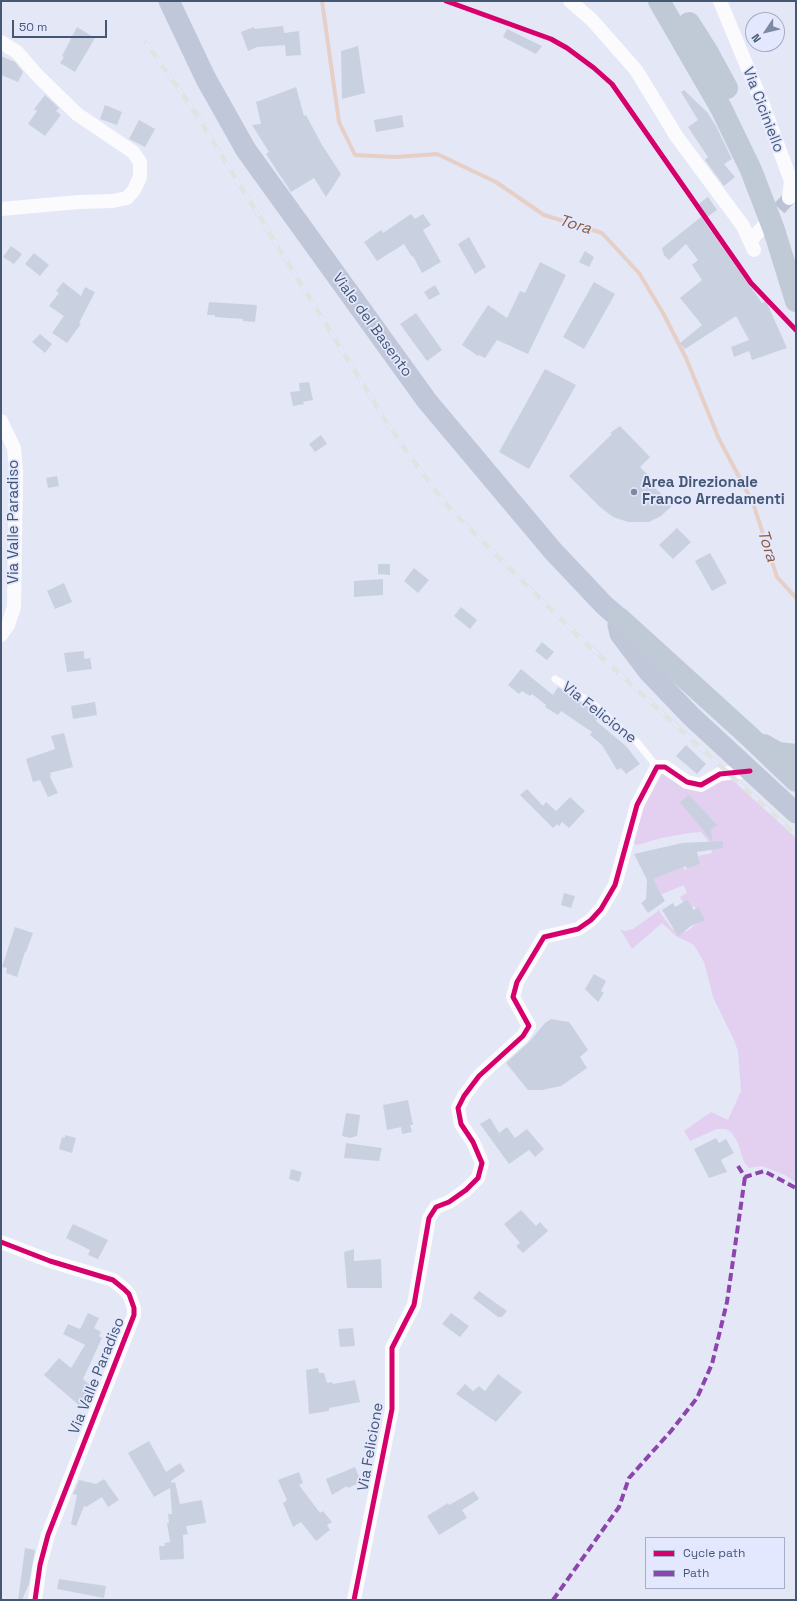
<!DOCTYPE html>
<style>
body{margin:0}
#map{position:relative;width:797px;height:1601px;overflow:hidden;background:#e4e7f6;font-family:"Space Grotesk",sans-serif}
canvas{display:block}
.frame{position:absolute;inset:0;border:2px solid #455873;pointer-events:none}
.legend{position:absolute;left:645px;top:1537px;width:140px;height:52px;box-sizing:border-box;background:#e4e8ff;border:1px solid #a4aec7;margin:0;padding:5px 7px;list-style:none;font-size:12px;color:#455873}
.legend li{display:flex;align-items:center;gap:8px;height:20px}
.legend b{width:20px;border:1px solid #a4aec7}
.north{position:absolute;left:745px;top:12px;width:40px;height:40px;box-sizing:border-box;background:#e4e8ff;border:1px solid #a4aec7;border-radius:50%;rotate:235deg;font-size:11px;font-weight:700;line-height:16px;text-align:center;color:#455873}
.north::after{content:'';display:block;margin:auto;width:14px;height:18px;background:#7d8aa1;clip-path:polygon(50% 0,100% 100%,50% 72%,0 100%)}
.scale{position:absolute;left:12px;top:20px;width:95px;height:18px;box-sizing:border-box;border:2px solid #455873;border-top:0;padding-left:5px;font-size:12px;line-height:14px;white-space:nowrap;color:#455873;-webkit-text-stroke:3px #e4e8ff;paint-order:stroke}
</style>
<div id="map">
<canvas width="797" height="1601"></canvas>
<div class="frame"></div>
<ul class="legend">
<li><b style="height:5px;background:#d6006c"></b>Cycle path</li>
<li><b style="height:5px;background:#8e44ad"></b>Path</li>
</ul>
<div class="north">N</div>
<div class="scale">50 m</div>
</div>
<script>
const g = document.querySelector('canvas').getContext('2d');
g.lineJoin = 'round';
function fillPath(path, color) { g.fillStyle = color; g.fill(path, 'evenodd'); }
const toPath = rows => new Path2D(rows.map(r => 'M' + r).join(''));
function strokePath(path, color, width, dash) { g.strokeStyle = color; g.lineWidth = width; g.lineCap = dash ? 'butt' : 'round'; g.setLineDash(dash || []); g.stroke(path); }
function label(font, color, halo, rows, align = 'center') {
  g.font = font + ' "Space Grotesk",sans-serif'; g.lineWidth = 3.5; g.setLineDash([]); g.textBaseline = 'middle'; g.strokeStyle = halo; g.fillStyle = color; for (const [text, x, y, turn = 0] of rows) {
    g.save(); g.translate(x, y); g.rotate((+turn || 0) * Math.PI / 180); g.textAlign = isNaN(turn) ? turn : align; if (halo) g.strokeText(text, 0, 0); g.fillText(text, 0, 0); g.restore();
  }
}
fillPath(toPath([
 [657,769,688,786,728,776,796,838,796,1183,785,1175,762,1166,749,1168,744,1162,738,1143,731,1132,726,1129,717,1129,690,1141,684,1131,711,1112,728,1120,741,1091,738,1051,734,1040,713,997,704,962,694,945,676,936,662,923,632,949,620,929,625,931,633,929,668,904,659,911,673,930,680,925,686,932,703,919,694,906,692,907,683,902,680,897,687,893,684,885,662,894,655,884,649,885,647,880,683,867,685,870,700,864,698,856,712,853,710,843,701,832,689,833,661,838,637,845,631,842]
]), '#e3cfef');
strokePath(toPath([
 [322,1,339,122,355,155,395,157,437,154,496,182,544,215,602,233,639,273,663,313,686,358,719,439,753,503,777,577,796,598]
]), '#e6cfc6', 4);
fillPath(toPath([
 [283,26,284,33,299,31,301,55,286,56,285,45,257,47,248,51,241,32,254,27,255,29],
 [77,27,95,38,75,72,60,63,64,57,62,56],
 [507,29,542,46,536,54,503,37],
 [358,46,365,93,342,99,341,51],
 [1,56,15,62,23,72,18,82,1,75],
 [296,87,304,116,306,115,322,145,341,174,326,197,314,178,291,192,266,154,269,152,252,125,261,124,256,102],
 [684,90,707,112,716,126,732,159,724,164,735,177,724,186,705,160,708,157,688,127,698,120,681,92],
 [45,95,59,108,56,111,61,115,45,136,28,124,37,111,34,109],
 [105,105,122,112,117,125,100,119],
 [402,115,404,127,376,132,374,120],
 [139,120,155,129,145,147,129,139],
 [708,197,717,210,706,218,697,205],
 [411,214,415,219,423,214,431,225,423,230,441,262,422,273,413,256,412,257,404,244,377,261,364,242,381,230,383,233],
 [701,217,762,303,766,301,787,348,752,360,749,351,734,357,731,347,749,340,736,316,685,349,680,343,702,325,680,298,702,280,692,265,698,260,686,244,669,260,664,255,662,248],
 [469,237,486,267,475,274,458,244],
 [11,246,22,254,14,264,3,257],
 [585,251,594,257,589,267,579,262],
 [34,253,49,265,40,276,25,264],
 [540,262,566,275,528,354,497,340,485,358,479,355,478,356,462,345,488,305,507,318,520,291,525,293],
 [63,282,81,296,85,287,95,292,79,323,81,324,67,343,52,333,64,316,49,306,59,293,56,291],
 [594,282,615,294,584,349,563,337],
 [435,285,440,294,429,300,424,292],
 [209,302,257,305,255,322,243,321,243,319,215,317,215,315,207,315],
 [416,313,442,350,427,361,400,324],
 [40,334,52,344,45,353,32,342],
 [545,369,576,385,529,469,499,452],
 [309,382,313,400,303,402,304,404,293,406,290,392,300,391,299,383],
 [620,426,650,457,640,467,653,480,650,483,673,505,661,516,649,522,628,522,613,517,600,507,569,476,612,434,610,433],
 [321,435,327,444,315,452,309,444],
 [57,476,59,486,48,488,46,478],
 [677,528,691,542,673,559,659,545],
 [710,553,727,583,712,591,695,561],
 [378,564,390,564,390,575,378,574],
 [414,568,429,580,418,593,404,581],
 [383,579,383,595,354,597,354,581],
 [64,583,72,602,55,609,47,591],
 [461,607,477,620,470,629,454,616],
 [542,642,554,652,547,660,535,651],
 [84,651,84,659,90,658,92,669,67,672,64,653],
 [521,669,553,695,558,687,591,709,596,713,594,716,598,719,596,721,626,746,640,764,626,774,621,768,617,770,602,745,590,735,592,732,561,711,558,715,545,707,546,705,532,694,530,696,522,691,519,694,508,685],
 [95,702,97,715,73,719,71,706],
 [64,733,73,767,50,773,51,776,50,777,58,793,48,797,40,780,33,782,26,759,55,749,51,736],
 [686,745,706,764,697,774,676,756],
 [527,789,543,806,546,802,556,811,570,797,585,811,569,828,562,822,559,826,557,824,553,828,520,795],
 [689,795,717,825,711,829,712,841,680,802],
 [723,841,723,848,697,852,700,864,687,869,686,866,653,879,665,901,648,913,641,903,646,899,647,880,634,854,682,843],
 [564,893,575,896,571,908,561,905],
 [687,900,694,910,698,907,705,920,691,926,678,936,662,910,673,903,675,907],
 [15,927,33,933,26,952,25,952,17,977,6,973,7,968,2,967],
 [594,974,606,981,601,991,604,993,598,1002,585,989],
 [551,1019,569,1022,574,1029,588,1050,580,1057,587,1068,561,1086,542,1090,528,1090,506,1063,529,1042,545,1023],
 [408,1100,413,1125,410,1125,412,1132,402,1134,401,1127,387,1130,383,1105],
 [346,1113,360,1115,357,1136,350,1138,342,1136],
 [490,1118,499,1133,507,1127,515,1138,527,1129,544,1149,535,1157,529,1150,509,1164,480,1124],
 [65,1135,76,1138,72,1153,59,1149,62,1137,65,1138],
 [716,1138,719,1143,726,1139,734,1153,721,1160,727,1172,709,1178,694,1149],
 [346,1143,382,1148,379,1161,344,1158],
 [291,1169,302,1172,299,1182,289,1179],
 [521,1210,536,1226,540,1222,548,1231,523,1253,516,1246,520,1243,504,1224],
 [73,1224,108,1240,98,1259,88,1255,90,1250,66,1238],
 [354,1249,354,1261,381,1259,382,1288,347,1288,344,1252],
 [479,1291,507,1311,502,1317,498,1317,473,1298],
 [88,1313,99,1318,94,1328,101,1332,99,1336,102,1338,83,1379,96,1390,81,1407,44,1375,59,1358,71,1368,85,1345,63,1334,68,1324,80,1329],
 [451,1313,469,1326,460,1337,442,1324],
 [353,1328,355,1346,340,1347,338,1329],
 [318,1368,319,1373,324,1373,327,1383,332,1382,333,1384,355,1380,360,1402,329,1408,329,1411,309,1414,306,1370],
 [498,1374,522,1392,496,1422,456,1394,465,1384,473,1391,479,1386,485,1391],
 [149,1441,166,1472,180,1463,185,1471,171,1481,172,1483,175,1482,180,1504,202,1500,206,1523,186,1526,188,1534,183,1535,184,1559,160,1560,159,1546,165,1546,164,1543,170,1542,167,1523,169,1523,168,1514,172,1514,170,1488,154,1497,128,1453],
 [355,1467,361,1482,348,1488,347,1486,332,1495,326,1479],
 [299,1472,303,1483,299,1485,320,1513,323,1511,332,1522,327,1525,330,1530,316,1541,301,1522,293,1527,283,1503,287,1500,278,1480],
 [104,1479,119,1500,108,1507,102,1497,86,1507,84,1506,76,1526,71,1524,77,1495,73,1494,79,1480,96,1484],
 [474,1491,479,1499,462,1510,467,1518,439,1535,427,1516,448,1503,449,1505],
 [25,1548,35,1550,29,1584,22,1600,18,1600],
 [59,1579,106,1586,104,1598,57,1589]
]), '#c9d1e0');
strokePath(toPath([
 [765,224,789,198]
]), '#bcc3d5', 14, [14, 7]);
strokePath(toPath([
 [555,679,594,705,637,742,657,767]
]), '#fbfbfe', 7);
strokePath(toPath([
 [570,1,592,20,636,70,677,137,743,226,754,250],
 [720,1,763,105,791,181,789,198],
 [1,42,17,52,38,76,77,114,133,152,140,162,140,177,134,190,127,198,113,201,79,202,1,209],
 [750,241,763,227],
 [1,421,14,448,16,473,14,607,8,625,1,635],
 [1,1242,50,1261,113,1280,124,1289,129,1294,134,1308,134,1315,48,1535,40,1565,35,1600],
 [354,1600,392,1409,392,1348,414,1305,429,1218,436,1207,449,1202,466,1190,478,1178,482,1163,473,1142,461,1124,458,1108,464,1096,479,1076,523,1036,529,1026,513,997,517,982,544,937,578,929,591,920,601,909,615,885,637,805,657,767,665,767,687,782,701,785,720,774,750,771]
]), '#fbfbfe', 14);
strokePath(toPath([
 [169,1,206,79,246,150,427,401,553,551,604,605,619,618,618,625,620,634,648,671,691,716,796,813]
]), '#c0c7d8', 21);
strokePath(toPath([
 [659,1,721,108,751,170,774,230,796,301],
 [689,23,708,53,727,88],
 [619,618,749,736,796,781],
 [764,745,778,753,796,755]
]), '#c0cad6', 22);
const rail = toPath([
 [146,43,191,106,387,423,409,455,444,502,470,529,576,634,796,835]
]);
strokePath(rail, '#dfe4e1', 4.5);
strokePath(rail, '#e4e8ff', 3, [9]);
strokePath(toPath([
 [738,1166,745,1177,764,1171,796,1188],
 [553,1600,619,1507,629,1478,671,1431,697,1398,712,1364,727,1302,745,1177]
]), '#8e44ad', 4, [8, 4]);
strokePath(toPath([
 [446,1,551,39,567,48,594,68,612,84,751,283,796,330],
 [1,1242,50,1261,113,1280,124,1289,129,1294,134,1308,134,1315,48,1535,40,1565,35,1600],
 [354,1600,392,1409,392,1348,414,1305,429,1218,436,1207,449,1202,466,1190,478,1178,482,1163,473,1142,461,1124,458,1108,464,1096,479,1076,523,1036,529,1026,513,997,517,982,544,937,578,929,591,920,601,909,615,885,637,805,657,767,665,767,687,782,701,785,720,774,750,771]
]), '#d6006c', 5);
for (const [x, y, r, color] of [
 [634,492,4,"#7d8aa1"]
]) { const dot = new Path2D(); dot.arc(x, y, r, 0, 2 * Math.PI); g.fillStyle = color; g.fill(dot); strokePath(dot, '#e4e8ff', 1.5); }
label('15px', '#455873', '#e4e8ff', [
 ["Via Ciciniello",763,110,69],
 ["Viale del Basento",372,325,54],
 ["Via Valle Paradiso",14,522,-90],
 ["Via Felicione",599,713,38],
 ["Via Valle Paradiso",97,1376,-68],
 ["Via Felicione",371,1447,-80]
]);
label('bold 15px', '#455873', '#e4e8ff', [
 ["Area Direzionale",642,483],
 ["Franco Arredamenti",642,500]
], 'left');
label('italic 16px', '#885b3e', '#e4e8ff', [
 ["Tora",575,225,17],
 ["Tora",767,546,72]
]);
</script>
